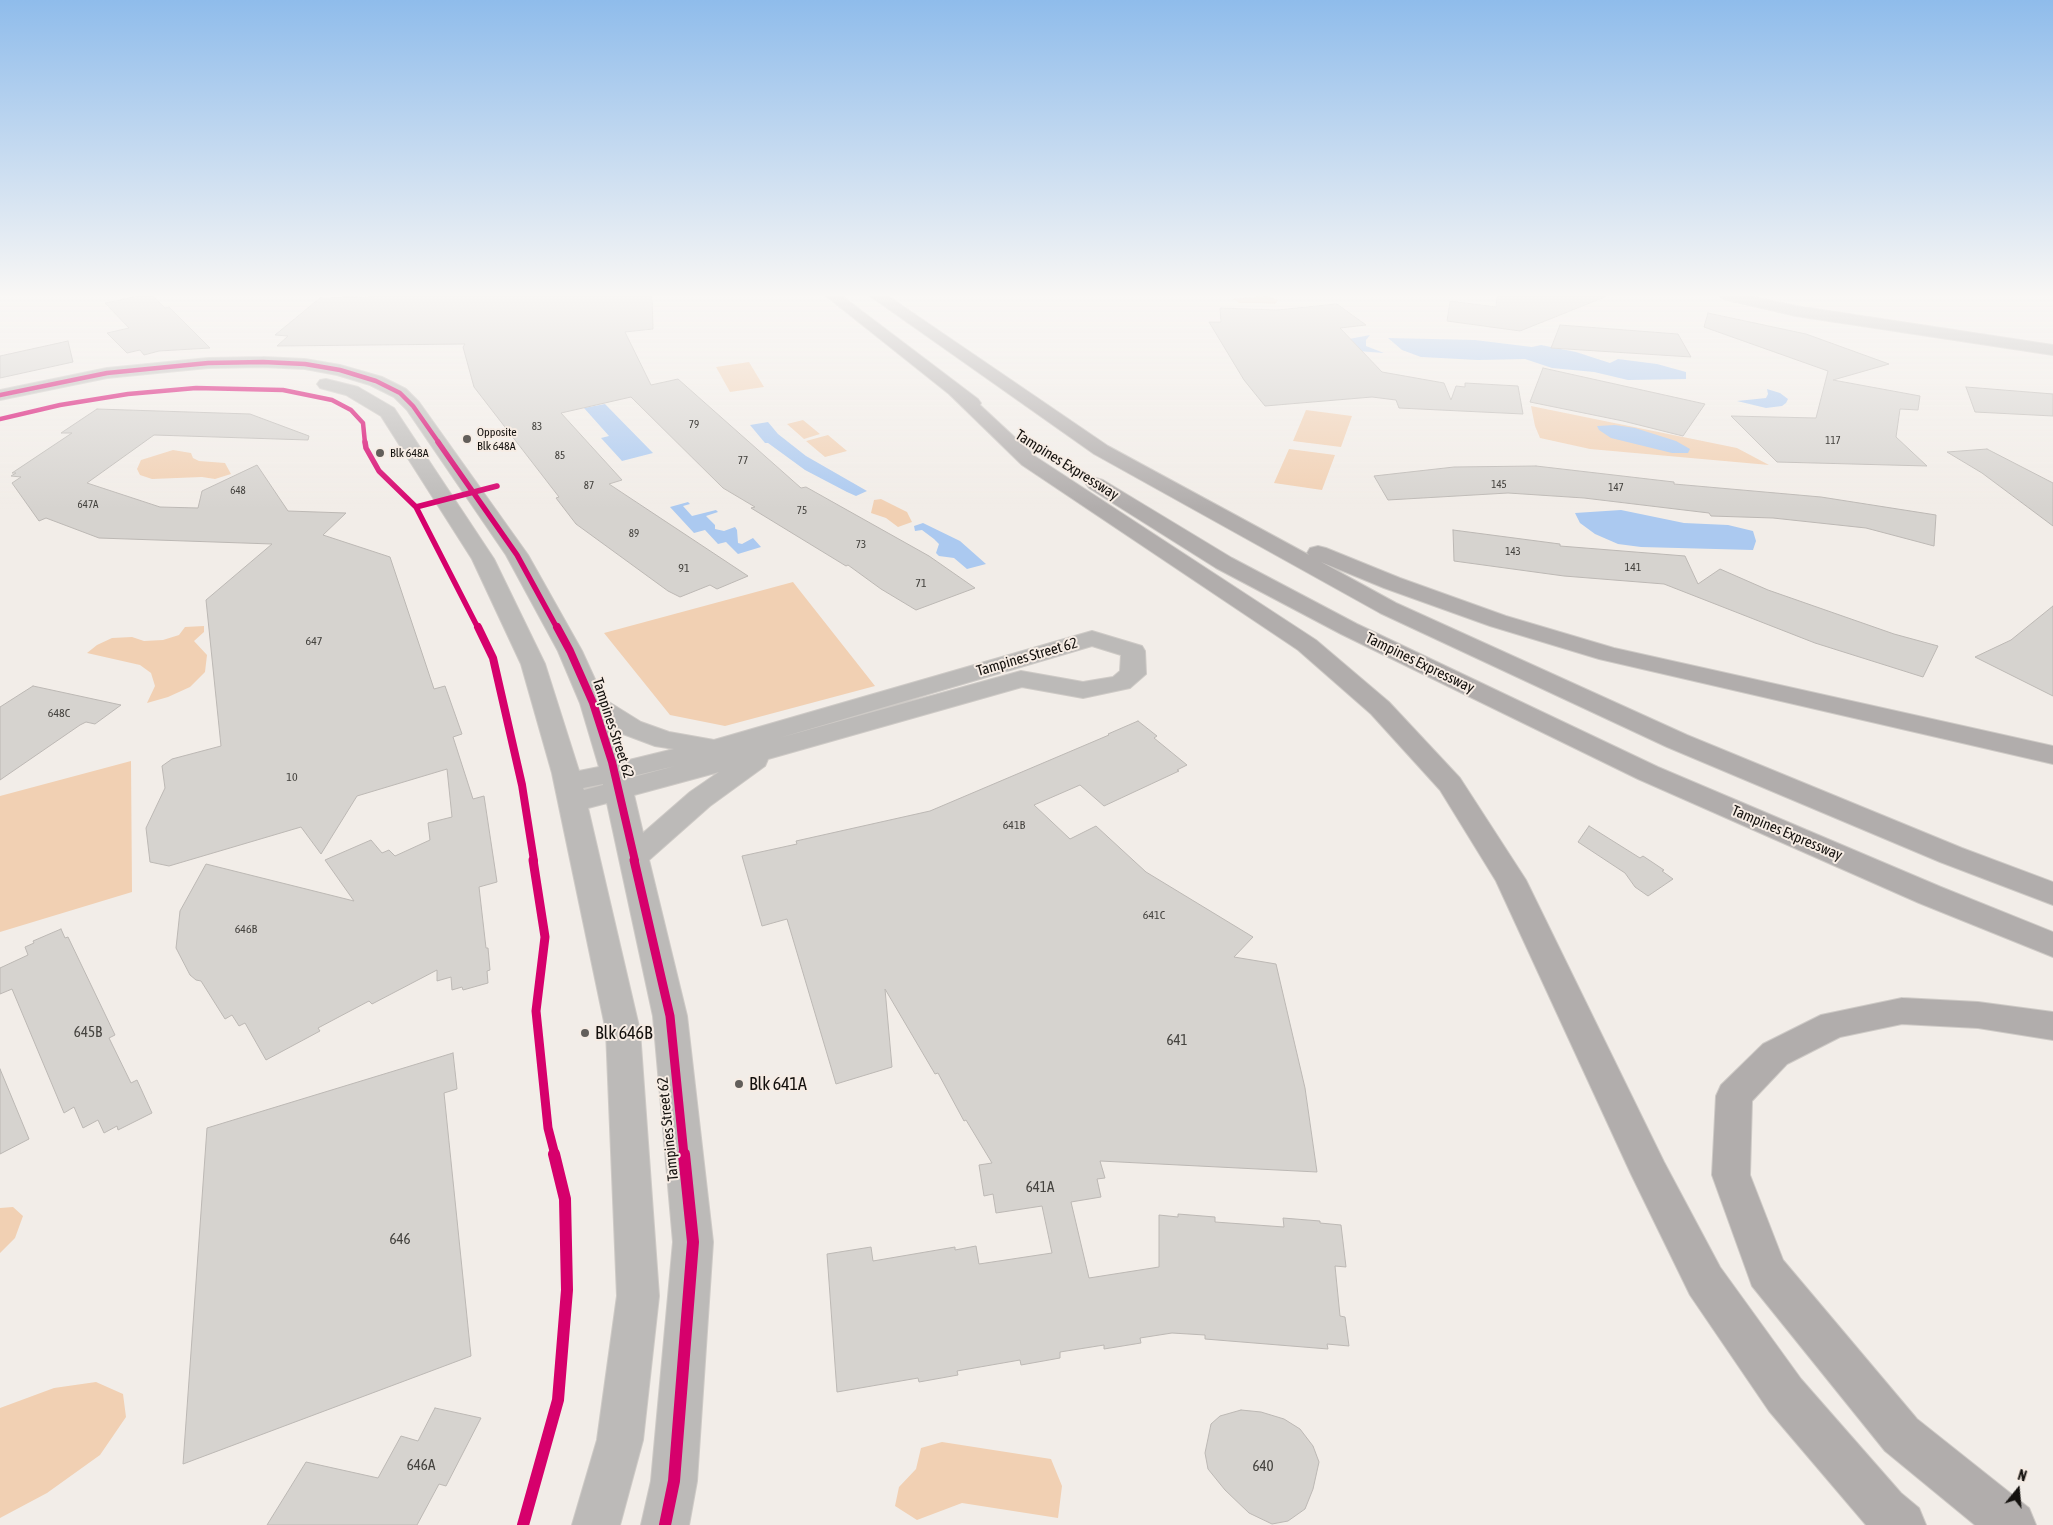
<!DOCTYPE html>
<style>
body{margin:0}
#map{position:relative;width:2053px;height:1525px;overflow:hidden;background:#f2ede8;font-family:"Asap Condensed",sans-serif}
canvas{display:block}
.north{position:absolute;left:1993px;top:1465px;width:50px;height:50px;-webkit-text-stroke:4px #f6ece4;paint-order:stroke;rotate:17deg;font-size:14px;font-weight:700;line-height:20px;text-align:center;color:#14110e}
.north::after{content:'';display:block;margin:auto;width:18px;height:22px;background:#14110e;clip-path:polygon(50% 0,100% 100%,50% 72%,0 100%)}
</style>
<div id="map">
<canvas width="2053" height="1525"></canvas>
<div class="north">N</div>
</div>
<script>
const g = document.querySelector('canvas').getContext('2d');
g.lineJoin = 'round';
function fillPath(path, color) { g.fillStyle = color; g.fill(path, 'evenodd'); }
const toPath = rows => new Path2D(rows.map(r => 'M' + r).join(''));
function strokePath(path, color, width, dash) { g.strokeStyle = color; g.lineWidth = width; g.lineCap = dash ? 'butt' : 'round'; g.setLineDash(dash || []); g.stroke(path); }
function label(font, color, halo, rows, align = 'center') {
  g.font = font + ' "Asap Condensed",sans-serif'; g.lineWidth = 4; g.setLineDash([]); g.textBaseline = 'middle'; g.strokeStyle = halo; g.fillStyle = color; for (const [text, x, y, turn = 0] of rows) {
    g.save(); g.translate(x, y); g.rotate((+turn || 0) * Math.PI / 180); g.textAlign = isNaN(turn) ? turn : align; if (halo) g.strokeText(text, 0, 0); g.fillText(text, 0, 0); g.restore();
  }
}
fillPath(toPath([
 [1267,296,1278,300,1275,304,1255,303,1239,303,1233,299],
 [749,362,764,387,730,392,716,367],
 [1531,406,1737,448,1769,465,1590,449,1540,438,1535,426],
 [1306,410,1352,416,1341,447,1293,441],
 [803,420,820,434,804,439,787,424],
 [828,435,847,451,825,457,806,441],
 [1289,449,1335,455,1322,490,1274,483],
 [173,450,191,453,193,458,199,461,225,463,231,474,215,479,202,477,152,479,140,475,137,469,141,460],
 [881,499,907,512,912,522,898,527,886,518,871,513,874,500],
 [793,582,875,686,725,726,670,715,604,633],
 [204,626,204,632,194,641,207,655,205,672,190,687,168,697,147,703,155,686,151,673,140,665,87,653,97,645,112,638,132,637,144,641,163,640,179,635,185,627],
 [131,761,132,892,0,932,0,796],
 [13,1207,23,1216,15,1238,0,1253,0,1208],
 [96,1382,123,1394,126,1417,100,1455,47,1493,0,1518,0,1408,54,1388],
 [942,1442,1051,1459,1062,1486,1058,1518,962,1503,917,1520,895,1506,899,1487,916,1469,921,1448]
]), '#f1d0b3');
fillPath(toPath([
 [1370,335,1366,340,1366,346,1384,353,1357,351,1349,339],
 [1388,338,1475,340,1532,347,1541,345,1576,352,1610,363,1618,359,1657,364,1686,372,1686,379,1628,380,1594,372,1552,368,1525,359,1478,360,1421,357,1402,350],
 [1767,389,1780,393,1788,399,1786,403,1782,406,1766,408,1737,401,1766,398,1768,394],
 [605,404,653,453,622,461,601,438,609,436,584,408],
 [768,422,778,434,806,456,867,491,856,496,847,492,805,470,768,443,765,443,750,425],
 [1615,425,1635,428,1676,441,1690,449,1688,453,1672,453,1611,438,1599,430,1597,426],
 [688,502,690,504,683,506,692,516,716,510,718,512,706,516,715,525,715,529,724,531,735,527,737,530,738,543,742,544,753,538,761,547,738,554,726,542,718,544,705,530,694,533,670,507],
 [1621,510,1684,523,1728,525,1753,531,1756,541,1753,550,1641,547,1618,544,1595,534,1580,523,1575,513],
 [923,523,960,541,986,564,967,569,954,558,939,556,936,553,939,544,934,539,922,530,915,531,914,526]
]), '#abc9f0');
const building = toPath([
 [139,296,153,296,165,308,169,307,210,348,159,351,144,355,140,350,127,353,107,333,129,328,105,303,139,296],
 [405,296,652,296,653,329,625,332,651,385,678,379,801,488,806,487,929,556,975,588,916,610,881,589,848,565,846,566,751,508,755,507,723,488,631,397,561,413,622,480,609,484,748,576,717,589,710,585,680,597,668,591,576,524,556,498,559,497,474,387,463,347,465,344,277,346,288,336,275,335,320,298,405,296],
 [1497,296,1605,296,1605,297,1520,331,1447,321,1450,301,1496,307,1497,296],
 [1337,304,1366,325,1340,328,1382,372,1444,383,1451,400,1456,386,1465,387,1465,383,1518,386,1523,414,1399,408,1396,400,1372,397,1265,406,1244,380,1209,322,1221,322,1220,308,1277,310,1337,304],
 [1708,313,1806,334,1889,364,1833,380,1920,396,1918,410,1900,409,1896,437,1927,466,1777,462,1731,416,1816,418,1828,371,1704,327,1708,313],
 [1560,325,1678,334,1691,357,1551,348,1560,325],
 [68,341,73,362,0,378,0,356,68,341],
 [1543,368,1705,404,1683,436,1623,421,1530,402,1543,368],
 [1966,387,2053,394,2053,416,1975,412,1966,387],
 [97,409,250,414,309,436,308,440,154,435,87,483,160,507,198,508,202,491,257,465,288,511,346,513,323,535,390,557,434,689,445,686,462,734,453,737,473,799,484,796,497,882,479,887,486,948,488,948,490,970,487,971,488,983,463,990,462,987,452,990,451,977,437,981,437,970,372,1004,369,1001,318,1028,320,1031,266,1060,245,1023,239,1026,232,1015,225,1019,201,981,196,980,190,975,176,948,180,911,206,864,354,901,325,860,371,840,382,853,389,850,395,856,430,840,428,823,452,817,447,769,357,796,321,854,301,827,169,866,150,862,146,828,165,788,162,766,172,759,221,746,206,600,272,544,99,538,46,518,39,521,12,483,21,477,11,476,16,473,12,473,72,433,61,433,97,409],
 [1987,449,2053,483,2053,526,1982,473,1947,452,1987,449],
 [1536,466,1674,482,1674,484,1821,497,1936,515,1934,546,1866,528,1773,518,1711,516,1709,513,1584,498,1508,493,1388,500,1374,476,1454,467,1536,466],
 [1453,530,1560,544,1560,546,1685,556,1698,584,1720,569,1768,590,1894,634,1938,646,1923,677,1815,643,1664,584,1564,576,1454,561,1453,530],
 [2053,606,2053,696,1975,657,2011,640,2053,606],
 [33,686,121,705,95,724,86,722,80,725,0,780,0,707,33,686],
 [1138,721,1157,736,1154,738,1187,765,1177,770,1179,771,1104,806,1080,785,1034,805,1070,839,1096,826,1146,872,1253,937,1234,957,1276,964,1305,1088,1317,1172,1100,1161,1105,1178,1097,1179,1101,1197,1071,1202,1089,1278,1159,1267,1159,1215,1178,1217,1178,1214,1215,1217,1215,1222,1284,1227,1283,1218,1320,1221,1320,1223,1341,1225,1346,1267,1335,1266,1340,1316,1345,1317,1349,1346,1327,1344,1328,1349,1205,1339,1205,1335,1172,1333,1140,1338,1141,1343,1104,1349,1104,1345,1060,1352,1060,1358,1021,1365,1020,1360,957,1371,958,1375,919,1382,918,1378,837,1392,827,1254,871,1247,873,1261,955,1247,955,1250,976,1246,979,1264,1052,1253,1042,1206,996,1213,993,1194,984,1196,979,1165,992,1163,966,1120,964,1121,938,1073,935,1074,885,989,892,1067,836,1084,787,919,762,926,742,856,797,844,796,841,930,811,1109,735,1108,734,1138,721],
 [1589,826,1640,858,1643,856,1664,870,1662,871,1673,879,1648,896,1635,887,1625,873,1578,842,1589,826],
 [61,929,65,938,68,937,115,1035,109,1038,131,1083,137,1080,152,1113,118,1130,117,1126,104,1133,98,1120,83,1128,74,1107,64,1113,12,989,0,994,0,968,28,955,25,947,34,943,33,941,61,929],
 [453,1053,457,1089,444,1093,471,1356,183,1464,207,1128,453,1053],
 [0,1069,29,1139,0,1154,0,1069],
 [435,1408,481,1418,446,1486,439,1484,417,1525,267,1525,306,1462,378,1478,401,1436,418,1441,435,1408],
 [1241,1410,1261,1412,1284,1419,1300,1429,1313,1446,1319,1462,1313,1489,1305,1509,1288,1521,1272,1524,1249,1513,1225,1490,1208,1469,1205,1453,1211,1424,1220,1416,1241,1410]
]);
fillPath(building, '#d6d3cf');
strokePath(building, '#bcb8b4', 1);
const minor = toPath([
 [1720,296,1748,296,1796,306,2053,345,2053,355,1796,316,1723,299,1720,296],
 [263,357,305,359,340,365,382,377,406,389,419,402,528,555,582,651,604,699,641,722,669,732,714,740,1092,631,1142,646,1145,651,1146,674,1130,688,1083,698,1022,687,768,759,765,766,710,806,649,860,687,1016,713,1242,697,1481,689,1525,641,1525,651,1481,673,1242,653,1016,607,803,588,808,640,1031,659,1296,643,1440,620,1525,572,1525,597,1440,617,1296,606,1031,552,773,521,664,472,559,381,416,346,395,320,388,317,384,320,380,326,379,358,387,394,408,494,559,545,664,579,771,599,767,580,703,558,651,506,555,407,410,394,397,370,385,337,375,305,369,263,367,208,368,107,378,0,400,0,390,107,368,208,358,263,357],
 [1092,646,1121,655,1120,671,1113,677,1083,682,1021,671,779,738,1092,646],
 [614,728,623,734,655,746,674,749,625,761,614,728],
 [675,766,630,778,629,777,675,766],
 [719,772,690,792,643,833,634,795,719,772],
 [603,784,603,785,584,790,583,788,603,784]
]);
const motorway = toPath([
 [826,296,842,296,978,399,981,403,980,405,1036,457,1316,640,1389,702,1460,778,1526,880,1664,1162,1720,1267,1801,1379,1901,1493,1919,1508,1926,1525,1866,1525,1769,1411,1690,1295,1631,1174,1496,881,1440,790,1371,714,1298,650,1022,465,949,394,826,296],
 [870,296,888,296,1108,446,1309,555,1307,553,1310,548,1318,546,1326,548,1400,578,1506,616,1614,648,2053,746,2053,764,1599,659,1490,626,1384,588,1321,562,1396,603,1687,735,1962,848,2053,882,2053,905,1940,862,1667,747,1380,613,1094,454,870,296],
 [1096,478,1103,480,1232,558,1357,624,1658,767,1941,887,2053,932,2053,957,1919,903,1638,779,1341,634,1216,568,1089,488,1086,484,1089,480,1096,478],
 [1902,998,1978,1002,2053,1012,2053,1040,1978,1028,1902,1024,1840,1037,1787,1064,1752,1101,1750,1175,1783,1260,1917,1419,2029,1508,2036,1525,1975,1525,1885,1451,1752,1286,1712,1175,1716,1096,1721,1085,1763,1044,1821,1015,1902,998]
]);
strokePath(minor, '#cecac6', 2);
strokePath(motorway, '#cecac6', 2);
fillPath(minor, '#bcbab8');
fillPath(motorway, '#b1adac');
strokePath(toPath([
 [0,395,107,373,208,363,263,362,305,364,340,370,376,381,400,393,413,406,439,443],
 [0,419,60,405,128,394,196,388,283,390,332,400,351,410,363,423,365,443]
]), '#d6006c', 4.5);
strokePath(toPath([
 [365,442,366,448,379,471,416,507,478,628],
 [438,442,517,555,557,628],
 [416,507,497,486]
]), '#d6006c', 5.5);
strokePath(toPath([
 [478,627,493,658,522,785,534,861],
 [557,627,570,651,593,703,612,762,635,861]
]), '#d6006c', 8);
strokePath(toPath([
 [533,860,545,937,536,1011,548,1128,555,1155],
 [634,860,670,1016,684,1155]
]), '#d6006c', 9);
strokePath(toPath([
 [523,1525,558,1400,567,1290,565,1199,554,1154],
 [665,1525,674,1481,693,1242,684,1154]
]), '#d6006c', 12);
const sky = g.createLinearGradient(0, 0, 0, 509);
sky.addColorStop(0, '#8fbceb');
sky.addColorStop(0.58, '#f9f7f5');
sky.addColorStop(1, '#f9f7f500');
g.fillStyle = sky;
g.fillRect(0, 0, 2053, 509);
for (const [x, y, r, color] of [
 [467,439,5,"#625e5a"],
 [380,453,5,"#625e5a"],
 [585,1033,5,"#625e5a"],
 [739,1084,5,"#625e5a"]
]) { const dot = new Path2D(); dot.arc(x, y, r, 0, 2 * Math.PI); g.fillStyle = color; g.fill(dot); strokePath(dot, '#f6ece4', 2); }
label('11px', '#44423e', null, [
 ["79",694,425],
 ["83",537,427],
 ["117",1833,441],
 ["85",560,456],
 ["77",743,461],
 ["145",1499,485],
 ["87",589,486],
 ["147",1616,488],
 ["648",238,491],
 ["647A",88,505],
 ["75",802,511],
 ["89",634,534],
 ["73",861,545],
 ["143",1513,552]
]);
label('12px', '#14110e', '#f6ece4', [
 ["Opposite",477,432],
 ["Blk 648A",477,446],
 ["Blk 648A",390,453]
], 'left');
label('12px', '#44423e', null, [
 ["141",1633,567],
 ["91",684,568],
 ["71",921,583],
 ["647",314,641],
 ["648C",59,713],
 ["10",292,777],
 ["641B",1014,825],
 ["641C",1154,915],
 ["646B",246,929]
]);
label('15px', '#14110e', '#f6ece4', [
 ["Tampines Expressway",1067,465,32],
 ["Tampines Street 62",1027,657,-16],
 ["Tampines Expressway",1420,663,26],
 ["Tampines Street 62",613,728,72],
 ["Tampines Expressway",1787,833,23],
 ["Tampines Street 62",668,1129,-96]
]);
label('15px', '#44423e', null, [
 ["645B",88,1032],
 ["641",1177,1040],
 ["641A",1040,1187],
 ["646",400,1239],
 ["646A",421,1465],
 ["640",1263,1466]
]);
label('18px', '#14110e', '#f6ece4', [
 ["Blk 646B",595,1033],
 ["Blk 641A",749,1084]
], 'left');
</script>
